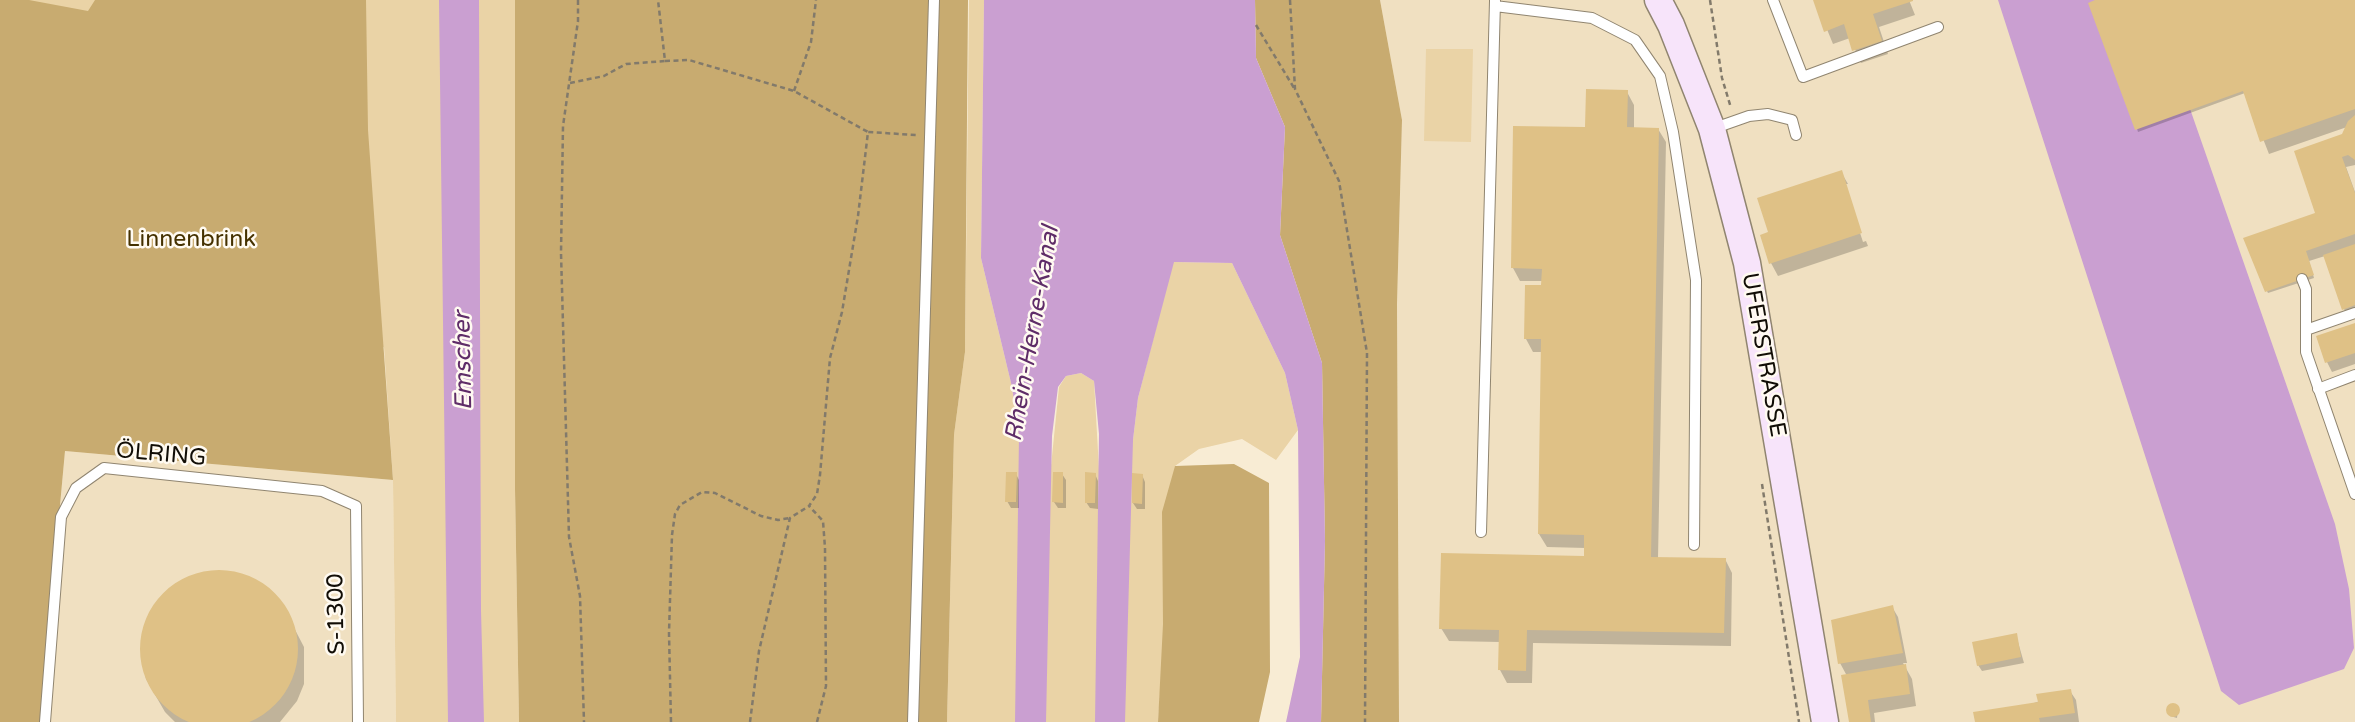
<!DOCTYPE html>
<meta charset="utf-8">
<style>
body{margin:0}
canvas{display:block;background:#f8ecd4}
</style>
<canvas width="2355" height="722"></canvas>
<script>
const g = document.querySelector('canvas').getContext('2d');
g.lineJoin = 'round';
function fillPath(path, color) { g.fillStyle = color; g.fill(path, 'evenodd'); }
const toPath = rows => new Path2D(rows.map(r => 'M' + r).join(''));
function strokePath(path, color, width, dash) { g.strokeStyle = color; g.lineWidth = width; g.lineCap = dash ? 'butt' : 'round'; g.setLineDash(dash || []); g.stroke(path); }
function label(font, color, halo, rows, align = 'center') {
  g.font = font + ' "Varela Round",sans-serif'; g.lineWidth = 5; g.setLineDash([]); g.textBaseline = 'middle'; g.strokeStyle = halo; g.fillStyle = color; for (const [text, x, y, turn = 0] of rows) {
    g.save(); g.translate(x, y); g.rotate((+turn || 0) * Math.PI / 180); g.textAlign = isNaN(turn) ? turn : align; if (halo) g.strokeText(text, 0, 0); g.fillText(text, 0, 0); g.restore();
  }
}
fillPath(toPath([
 [1380,0,2355,0,2355,722,1399,722,1397,304,1402,120],
 [65,451,393,480,396,722,40,722]
]), '#f0e0c1');
fillPath(toPath([
 [0,0,515,0,515,489,519,722,396,722,393,480,384,347,51,439,0,722],
 [969,0,984,0,981,258,1012,387,1019,436,1020,486,1049,486,1059,387,1066,376,1081,373,1094,381,1100,487,1133,440,1138,398,1173,262,1232,263,1285,373,1298,430,1276,460,1242,439,1199,449,1175,466,1158,722,947,722,954,435,965,352],
 [1426,49,1473,49,1471,142,1424,141]
]), '#ead3a6');
fillPath(toPath([
 [0,0,29,0,88,11,95,0,366,0,368,130,393,480,65,451,40,722,0,722],
 [515,0,968,0,965,352,954,435,947,722,519,722,515,489],
 [1255,0,1380,0,1402,120,1397,304,1399,722,1321,722,1325,541,1322,363,1280,235,1285,127,1256,58],
 [1234,464,1269,483,1270,672,1259,722,1158,722,1163,624,1162,512,1175,466]
]), '#c8ab70');
fillPath(toPath([
 [439,0,479,0,481,611,484,722,448,722],
 [984,0,1255,0,1256,58,1285,127,1280,235,1322,363,1325,541,1321,722,1286,722,1300,657,1298,430,1285,373,1232,263,1174,262,1138,398,1133,440,1125,722,1095,722,1099,434,1094,381,1081,373,1066,376,1058,387,1052,436,1046,722,1015,722,1019,436,1012,387,981,258],
 [1998,0,2152,0,2335,524,2349,589,2354,648,2344,669,2239,705,2221,691]
]), '#ca9fd1');
fillPath(toPath([
 [1815,0,1909,0,1915,15,1879,27,1888,54,1861,63,1850,38,1833,44],
 [2100,0,2355,0,2355,165,2346,167,2355,192,2355,317,2349,318,2344,309,2325,256,2309,261,2314,278,2268,293,2267,291,2317,214,2347,127,2269,154,2245,93,2138,132],
 [1627,92,1634,105,1634,129,1658,129,1666,142,1658,558,1725,559,1732,573,1731,646,1533,643,1532,683,1507,683,1500,670,1500,642,1449,641,1441,628,1585,558,1586,548,1547,547,1539,534,1543,352,1533,352,1526,339,1543,281,1520,281,1513,268,1587,129],
 [1841,172,1848,184,1844,184,1863,242,1866,241,1868,246,1778,276,1771,263],
 [2355,325,2355,364,2332,372,2327,362],
 [1016,474,1019,480,1019,508,1011,508,1007,501],
 [1062,474,1066,480,1066,508,1058,508,1054,502],
 [1095,474,1098,481,1098,509,1090,508,1086,502],
 [1142,475,1145,482,1145,509,1137,509,1133,503],
 [213,572,250,577,279,599,304,647,304,684,297,701,280,722,175,722,165,712,146,679,141,657,142,634,150,613,163,595,195,575],
 [1892,607,1898,617,1907,663,1903,663,1912,679,1916,706,1874,713,1875,722,1851,722,1847,676,1840,663],
 [2016,635,2024,663,1982,671,1978,665],
 [2070,691,2076,700,2079,722,1977,722],
 [2170,706,2178,708,2177,718,2170,716]
]), '#0003');
fillPath(toPath([
 [1813,0,1913,0,1913,1,1873,14,1882,41,1852,51,1844,24,1824,32],
 [2095,0,2355,0,2355,109,2260,142,2243,91,2135,130,2088,3],
 [1586,89,1628,90,1627,127,1659,128,1651,557,1726,558,1724,633,1527,630,1526,671,1498,670,1499,630,1439,629,1441,553,1584,556,1584,535,1538,534,1541,339,1524,339,1525,285,1541,285,1542,269,1511,268,1513,126,1585,127],
 [2355,115,2355,160,2348,155,2342,157,2355,193,2355,234,2306,251,2314,275,2265,292,2243,238,2315,213,2294,151,2342,134,2348,121],
 [1842,170,1862,233,1769,264,1760,235,1768,232,1757,198],
 [2355,244,2355,305,2342,310,2323,255],
 [2355,323,2355,353,2325,363,2316,336],
 [1006,472,1017,472,1016,502,1005,502],
 [1053,472,1063,472,1063,503,1052,502],
 [1085,472,1096,473,1095,503,1085,503],
 [1132,473,1143,474,1142,504,1132,503],
 '140 649a79 79 0 1 1 158 0a79 79 0 1 1-158 0Z',
 [1893,605,1903,653,1838,664,1831,620],
 [2017,633,2021,657,1977,666,1972,642],
 [1906,664,1910,694,1868,700,1871,722,1849,722,1841,675],
 [2071,689,2075,713,2039,718,2040,722,1975,722,1973,712,2038,702,2036,694],
 '2166 710a7 7 0 1 1 14 0a7 7 0 1 1-14 0Z'
]), '#dfc186');
const lane = toPath([
 [1773,0,1803,77,1938,27],
 [1495,6,1592,18,1635,40,1660,76,1673,132,1696,280,1694,545],
 [1712,129,1749,116,1768,114,1792,120,1796,135],
 [2302,279,2306,289,2306,352,2355,494],
 [2306,330,2355,313],
 [2318,389,2355,375],
 [1481,532,1495,1],
 [45,722,61,517,76,488,104,468,322,491,356,506,358,722],
 [913,722,934,0]
]);
const secondary = toPath([
 [1658,0,1671,25,1712,129,1747,263,1825,722]
]);
strokePath(lane, '#908570', 12);
strokePath(secondary, '#908570', 29);
strokePath(toPath([
 [578,0,578,21,563,126,561,253,569,537,580,596,584,722],
 [1290,0,1295,89,1339,181,1367,353,1365,722],
 [1710,0,1722,78,1731,108],
 [1256,25,1294,88],
 [665,61,689,60,794,91,868,132],
 [570,83,604,76,626,64,665,61,658,0],
 [794,91,811,42,816,0],
 [1762,484,1799,722],
 [671,722,669,633,672,535,675,514,680,505,702,492,715,493,761,516,778,520,790,518],
 [750,722,759,651,790,518,809,506],
 [817,722,826,686,825,548,823,521,809,506,817,494,820,475,830,358,842,312,858,216,868,132,916,135]
]), '#827a6b', 2.5, [5, 3.5]);
strokePath(lane, '#fff', 10);
strokePath(secondary, '#f7e4fa', 26);
label('23px', '#453100', '#fffaf1', [
 ["Linnenbrink",191,240]
]);
label('23px', '#110d06', '#fffaf1', [
 ["UFERSTRASSE",1763,355,80],
 ["ÖLRING",161,455,5],
 ["S-1300",337,614,-91]
]);
label('italic 24px', '#5f2c68', '#fffaf1', [
 ["Rhein-Herne-Kanal",1033,334,-80],
 ["Emscher",464,361,-91]
]);
</script>
